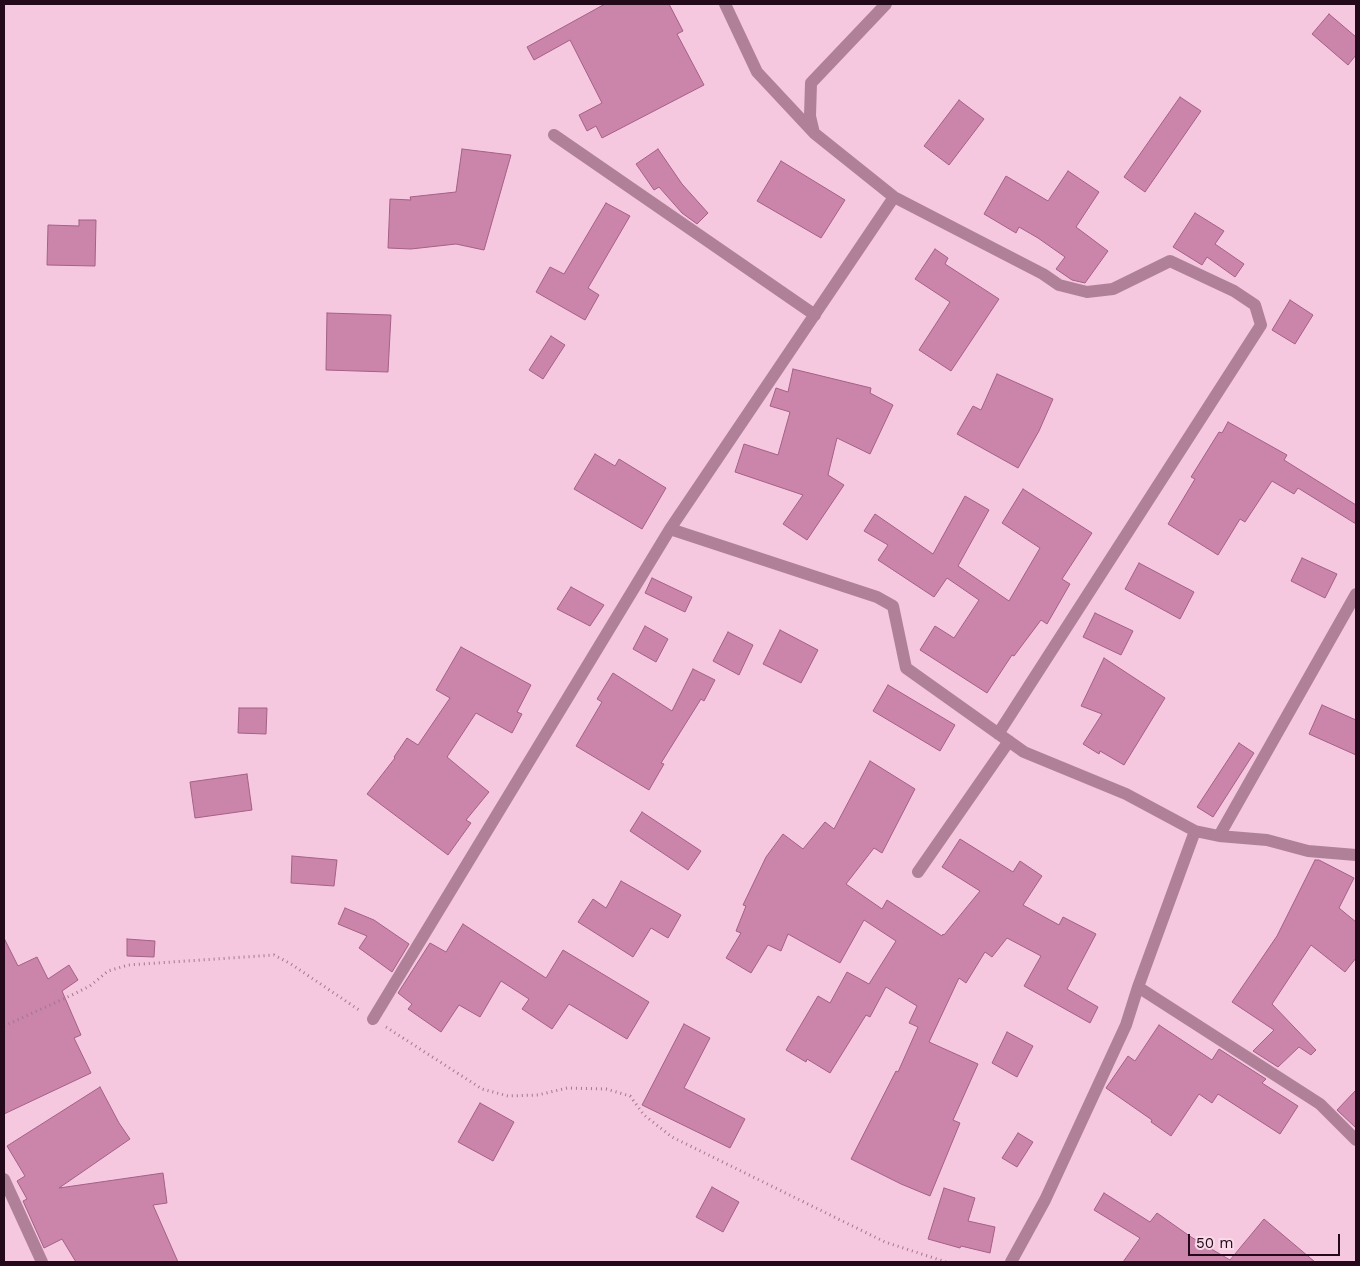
<!DOCTYPE html>
<style>
body{margin:0}
#map{position:relative;width:1360px;height:1266px;overflow:hidden;background:#f6c8df;font-family:"Work Sans",sans-serif}
canvas{display:block}
.frame{position:absolute;inset:0;border:5px solid #230919;pointer-events:none}
.scale{position:absolute;left:1188px;top:1234px;width:152px;height:22px;box-sizing:border-box;border:2px solid #230919;border-top:0;padding-left:6px;font-size:15px;line-height:18px;white-space:nowrap;color:#230919;-webkit-text-stroke:4px #f9dae9;paint-order:stroke}
</style>
<div id="map">
<canvas width="1360" height="1266"></canvas>
<div class="frame"></div>
<div class="scale">50 m</div>
</div>
<script>
const g = document.querySelector('canvas').getContext('2d');
g.lineJoin = 'round';
function fillPath(path, color) { g.fillStyle = color; g.fill(path, 'evenodd'); }
const toPath = rows => new Path2D(rows.map(r => 'M' + r).join(''));
function strokePath(path, color, width, dash) { g.strokeStyle = color; g.lineWidth = width; g.lineCap = dash ? 'butt' : 'round'; g.setLineDash(dash || []); g.stroke(path); }
const building = toPath([
 [605,4,669,4,683,31,677,34,704,85,602,138,596,126,587,131,579,115,602,103,570,40,534,60,527,47,605,4],
 [1329,14,1356,37,1356,55,1348,65,1312,34,1329,14],
 [1180,97,1201,111,1145,192,1124,177,1180,97],
 [959,100,984,119,949,165,924,146,959,100],
 [462,149,511,155,484,250,456,244,411,249,388,248,390,199,411,200,410,197,456,192,462,149],
 [658,149,682,184,708,213,697,224,682,213,659,187,654,190,636,164,658,149],
 [781,161,845,200,821,238,757,201,781,161],
 [1068,171,1099,192,1076,227,1108,251,1085,283,1072,280,1056,269,1065,257,1038,238,1019,227,1016,233,984,214,1006,176,1048,201,1068,171],
 [606,203,630,216,588,288,599,295,585,320,536,292,550,267,564,274,606,203],
 [1195,213,1224,231,1215,244,1244,264,1235,277,1207,257,1202,265,1173,247,1195,213],
 [79,220,96,220,95,266,47,265,48,225,79,226,79,220],
 [935,249,948,258,945,264,999,299,951,371,919,350,950,302,915,279,935,249],
 [1290,300,1313,315,1295,344,1272,330,1290,300],
 [327,313,391,315,388,372,326,370,327,313],
 [551,336,565,345,543,379,529,370,551,336],
 [793,369,871,388,870,393,893,405,870,454,837,438,828,475,844,485,807,540,783,524,803,495,735,472,744,444,778,455,790,412,770,406,776,388,788,392,793,369],
 [997,374,1053,399,1039,431,1018,468,957,434,973,406,981,410,997,374],
 [1228,422,1287,455,1284,460,1356,505,1356,524,1298,488,1294,494,1272,481,1245,522,1240,519,1218,555,1168,524,1195,479,1191,477,1219,432,1222,433,1228,422],
 [595,454,615,466,619,459,666,488,642,529,574,489,595,454],
 [1023,489,1092,533,1062,579,1070,584,1047,624,1041,620,1014,656,1012,655,987,693,920,650,935,626,954,638,979,600,947,578,934,597,878,560,888,545,864,531,875,514,933,554,965,496,989,510,958,566,1009,601,1040,548,1002,523,1023,489],
 [1302,558,1337,574,1325,598,1291,581,1302,558],
 [1139,563,1194,592,1180,619,1125,589,1139,563],
 [652,578,692,597,685,612,645,593,652,578],
 [571,587,604,605,590,626,557,609,571,587],
 [1095,613,1133,631,1121,655,1083,637,1095,613],
 [645,626,668,639,656,662,633,649,645,626],
 [780,630,818,650,801,683,763,664,780,630],
 [728,632,753,645,739,675,713,661,728,632],
 [461,647,531,685,517,712,522,714,512,733,476,713,447,757,489,792,466,820,471,823,448,855,367,794,395,758,394,757,407,738,418,745,450,698,436,690,461,647],
 [1104,658,1165,698,1124,765,1100,751,1099,754,1083,744,1102,714,1081,706,1104,658],
 [693,669,715,680,704,701,701,699,661,763,664,764,649,790,576,746,602,702,597,699,613,673,672,711,693,669],
 [888,685,955,725,940,751,873,711,888,685],
 [1322,705,1356,720,1356,755,1309,734,1322,705],
 [239,708,267,708,266,734,238,733,239,708],
 [1239,743,1254,753,1213,817,1197,807,1239,743],
 [870,761,915,789,882,853,874,848,846,884,882,909,887,900,942,936,943,934,944,935,980,891,942,867,960,839,1013,872,1020,861,1042,876,1023,905,1059,925,1063,917,1096,934,1067,989,1098,1007,1090,1023,1024,986,1041,956,1007,938,992,957,985,952,966,983,959,978,929,1042,978,1064,953,1120,960,1123,930,1196,901,1184,851,1159,896,1071,898,1072,918,1027,909,1023,917,1006,886,987,870,1017,866,1015,830,1073,807,1059,806,1062,786,1050,818,996,830,1003,847,972,869,984,896,941,864,920,840,963,788,934,781,951,768,945,751,973,726,958,741,933,736,931,746,906,743,905,766,857,783,834,803,849,825,822,834,829,870,761],
 [247,774,252,810,195,818,190,782,247,774],
 [642,812,701,851,688,870,630,831,642,812],
 [292,856,337,860,334,886,291,883,292,856],
 [1315,860,1319,860,1354,878,1339,908,1356,922,1356,958,1345,972,1311,945,1272,1004,1316,1050,1311,1055,1299,1047,1278,1067,1253,1051,1274,1030,1232,1002,1277,936,1315,860],
 [621,881,681,915,668,938,651,928,633,957,578,922,593,899,606,908,621,881],
 [345,908,374,920,409,944,392,972,359,948,367,936,338,924,345,908],
 [463,924,546,978,563,950,649,1002,627,1039,569,1004,552,1029,522,1009,529,999,501,981,480,1017,459,1005,441,1032,408,1009,412,1004,398,993,430,943,446,952,463,924],
 [4,938,18,966,37,957,48,979,69,965,78,980,62,991,81,1035,74,1038,91,1073,4,1114,4,938],
 [127,939,155,941,154,957,127,956,127,939],
 [684,1024,710,1038,684,1088,745,1119,730,1148,642,1105,684,1024],
 [1159,1025,1212,1060,1219,1049,1266,1079,1262,1083,1298,1106,1280,1134,1218,1094,1212,1103,1199,1094,1171,1136,1151,1122,1152,1120,1106,1088,1128,1056,1135,1061,1159,1025],
 [1007,1032,1033,1046,1017,1077,992,1063,1007,1032],
 [100,1087,119,1123,130,1139,59,1188,163,1173,167,1203,153,1205,178,1262,76,1262,62,1239,44,1248,23,1201,27,1199,17,1181,25,1176,7,1146,100,1087],
 [1356,1090,1356,1128,1337,1110,1356,1090],
 [480,1103,514,1122,493,1161,458,1142,480,1103],
 [1018,1133,1033,1142,1017,1167,1002,1158,1018,1133],
 [712,1187,739,1202,723,1232,696,1217,712,1187],
 [944,1188,975,1198,968,1221,995,1227,990,1253,961,1246,960,1248,928,1239,944,1188],
 [1104,1193,1150,1222,1157,1213,1191,1237,1230,1260,1264,1219,1315,1262,1123,1262,1140,1238,1094,1210,1104,1193]
]);
fillPath(building, '#cb84aa');
strokePath(building, '#a46085', 1);
strokePath(toPath([
 [4,1026,72,995,90,986,108,971,128,965,274,955,291,964,359,1010],
 [386,1027,482,1089,508,1096,538,1095,567,1088,606,1089,630,1096,644,1115,672,1137,885,1242,946,1262]
]), '#9f798d', 3, [1, 4]);
strokePath(toPath([
 [725,4,757,72,814,133,894,197,1043,274,1059,285,1087,292,1113,289,1170,261,1234,291,1255,305,1261,325,998,734],
 [814,133,810,116,811,83,886,4],
 [554,135,815,315],
 [670,529,877,597,893,606,906,668,1024,752,1126,794,1195,831,1219,836,1267,840,1308,851,1356,855],
 [1219,836,1356,594],
 [918,872,1009,741],
 [1138,987,1320,1104,1356,1140],
 [373,1019,670,529,894,197],
 [4,1179,42,1262],
 [1011,1262,1045,1200,1126,1025,1138,987,1195,831]
]), '#b08099', 12);
</script>
